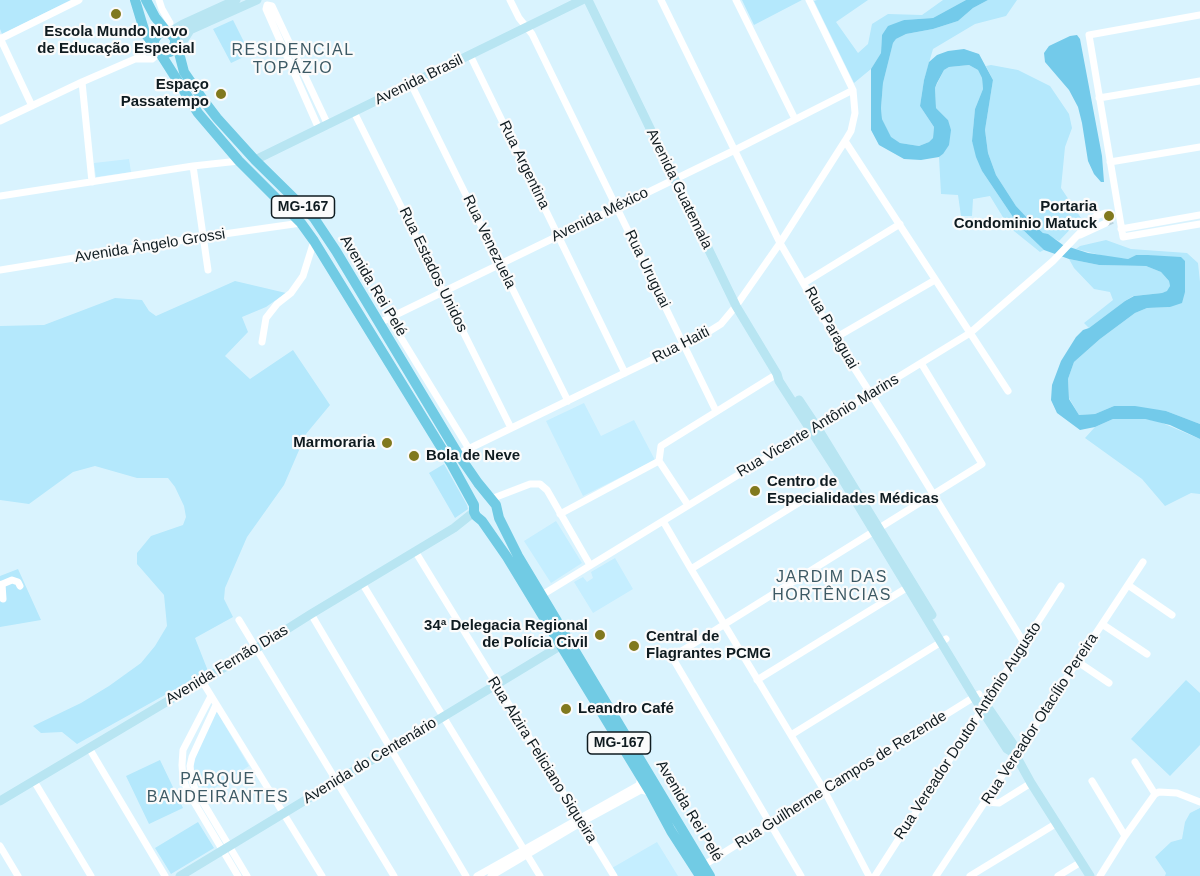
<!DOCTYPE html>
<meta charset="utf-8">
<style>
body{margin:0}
canvas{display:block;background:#d9f3fe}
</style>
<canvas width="1200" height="876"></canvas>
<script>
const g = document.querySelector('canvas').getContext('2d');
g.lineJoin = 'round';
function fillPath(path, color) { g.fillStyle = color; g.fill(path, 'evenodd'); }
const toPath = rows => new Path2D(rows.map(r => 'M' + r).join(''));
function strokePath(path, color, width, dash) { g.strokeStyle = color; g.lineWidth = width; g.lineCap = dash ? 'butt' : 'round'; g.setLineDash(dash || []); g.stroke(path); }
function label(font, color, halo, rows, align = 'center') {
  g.font = font + ' Arial,sans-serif'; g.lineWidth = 4.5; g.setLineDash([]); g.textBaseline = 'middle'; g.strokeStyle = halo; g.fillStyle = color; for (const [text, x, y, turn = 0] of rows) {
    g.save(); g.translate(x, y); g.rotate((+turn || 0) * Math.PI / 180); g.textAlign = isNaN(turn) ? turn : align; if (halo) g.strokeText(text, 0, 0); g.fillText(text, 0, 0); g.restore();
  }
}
fillPath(toPath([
 [129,159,131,172,96,177,94,163],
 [584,403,601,436,634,420,655,460,583,496,546,421],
 [556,521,582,563,551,583,524,541],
 [615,558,633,589,593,613,574,582,583,577,587,582,593,578,591,572],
 [215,712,217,712,249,766,205,794,194,773,194,761],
 [657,842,678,876,616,876,612,868]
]), '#c5eeff');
fillPath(toPath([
 [0,0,71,0,2,34,0,29],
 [742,0,802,0,754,25],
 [817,0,868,0,836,22,858,53,868,44,872,24,888,14,922,15,943,0,966,0,933,18,904,20,882,35,881,53,871,69,854,83,814,1],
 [988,0,1017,0,1006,16,975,24,933,49,924,80,920,106,934,127,933,138,929,142,919,146,900,143,891,138,882,119,881,108,883,83,893,43,896,39,906,34,933,29,958,21,973,8],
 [233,20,250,54,231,63,213,29],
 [969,65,978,70,982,78,983,89,975,109,972,141,982,171,1019,226,1044,250,1040,252,1009,227,990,196,973,199,972,216,961,216,958,195,941,194,939,157,943,154,948,120,936,108,935,88,944,70,949,67],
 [991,65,1018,70,1050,86,1069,114,1072,128,1065,147,1061,188,1081,218,1059,241,1043,233,1031,222,1016,206,996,175,988,153,985,130,993,80,986,66],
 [1106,240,1131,249,1187,253,1198,263,1200,282,1200,424,1166,411,1114,406,1095,414,1079,415,1069,398,1068,379,1074,362,1100,339,1135,313,1147,308,1170,307,1185,292,1185,261,1148,255,1136,255,1128,259,1108,257,1076,249,1080,246],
 [1069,259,1099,265,1146,266,1161,272,1169,281,1170,286,1168,291,1162,293,1133,296,1125,301,1089,328,1084,323,1113,300,1110,292,1094,289,1074,268],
 [235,281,286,293,266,307,242,317,248,332,225,356,250,379,293,350,330,405,306,434,284,485,247,537,225,588,224,599,233,617,195,638,208,671,77,744,62,732,41,733,33,726,81,703,109,686,141,663,155,646,167,626,164,595,137,564,137,553,151,536,183,525,186,517,184,506,175,487,168,478,137,478,95,466,73,472,29,504,0,500,0,326,44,325,115,298,142,300,149,311,156,316],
 [1113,419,1145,419,1160,422,1200,439,1200,494,1191,493,1165,506,1142,479,1085,438,1095,427],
 [444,464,467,505,468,509,455,518,429,473],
 [18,569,41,620,0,627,0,576],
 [1186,680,1200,693,1200,745,1170,776,1131,739],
 [160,760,183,808,149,824,126,776],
 [1200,808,1200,876,1165,876,1166,873,1155,857,1171,842,1182,839,1185,822,1190,813],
 [198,822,214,848,171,874,155,848]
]), '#b4e8fc');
fillPath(toPath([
 [966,0,988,0,973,8,958,21,933,29,906,34,896,39,893,43,883,83,881,108,882,119,891,137,900,143,919,146,929,142,933,138,934,127,920,106,924,80,929,62,937,55,948,51,964,49,979,54,993,80,985,130,988,153,996,175,1016,206,1031,222,1043,233,1048,234,1063,245,1088,253,1128,259,1136,255,1148,255,1181,257,1185,261,1185,292,1182,303,1170,307,1147,308,1135,313,1100,339,1074,362,1068,379,1069,399,1079,415,1095,414,1114,406,1135,406,1166,411,1200,424,1200,439,1170,425,1145,419,1113,419,1095,427,1080,430,1057,413,1051,400,1052,385,1061,361,1076,337,1083,330,1089,328,1125,301,1134,296,1162,293,1167,291,1170,286,1169,281,1161,272,1146,266,1099,265,1069,259,1044,250,1019,226,982,171,976,157,972,141,973,130,975,109,983,89,982,78,978,70,969,65,949,67,944,70,937,83,935,88,936,108,948,120,951,130,949,145,943,154,939,157,921,160,904,159,879,145,871,130,871,69,881,53,882,35,888,26,904,20,933,18],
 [1077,35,1080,39,1102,156,1104,182,1101,182,1094,174,1088,161,1082,123,1078,107,1069,90,1045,62,1044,53,1049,46,1070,36]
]), '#73caea');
strokePath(toPath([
 [1106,223,1113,220]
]), '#bbd3dd', 7, [7, 3.5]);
strokePath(toPath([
 [159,0,162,9,170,23,168,33],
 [510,0,519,18,532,34,716,411],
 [661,0,780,243,835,338,899,438,1024,643],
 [736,0,795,119],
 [1200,15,1089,35,1123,237,1200,224],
 [0,38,32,106],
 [0,39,79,0],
 [470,55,625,373],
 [135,59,152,59,159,53],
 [82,82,92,182],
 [411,84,568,401],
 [1099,98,1200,81],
 [354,112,511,428],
 [0,121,82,82,135,59,153,46],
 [319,129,266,9,267,5,272,6,328,125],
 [845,141,1008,391],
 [1110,162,1200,147],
 [193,166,208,270],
 [0,196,193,166,239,161],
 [1121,229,1200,215],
 [1080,235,1106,223],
 [0,270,203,237,301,223],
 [804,283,900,224],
 [389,318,469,449],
 [379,323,735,150,853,90],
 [835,338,935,280],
 [262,342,266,318,277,304,291,293,303,276,314,241],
 [458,454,705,334,721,324,736,306,780,243,845,141,851,131,855,113,853,90,809,0],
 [659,461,661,446,777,374],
 [659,461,688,505],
 [491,499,530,484,540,484,547,490,590,565],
 [560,514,659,461],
 [663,521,691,569,824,790,869,876],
 [415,551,614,876],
 [691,569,844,475],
 [362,583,540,876],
 [2,584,3,599],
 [0,585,12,580,18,582,20,586],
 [1128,585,1172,615],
 [542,595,970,333,1053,261,1096,216,1105,213],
 [311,614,466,876],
 [239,620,394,876],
 [1102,624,1147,654],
 [1078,662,1109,683],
 [757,680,908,587],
 [202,681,322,876],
 [211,696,183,750,182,765,183,779,188,792,238,876],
 [216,705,192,757,190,766,191,777,195,789,247,876],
 [791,735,946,639],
 [89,748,165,876],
 [1135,762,1155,794],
 [34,781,91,876],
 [1092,781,1125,836],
 [986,802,999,803,1031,783],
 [0,846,18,876],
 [704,865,979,694],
 [477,876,639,785,641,778],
 [491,876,582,822,641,790,650,792],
 [801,876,672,657,982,464,921,363],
 [875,876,1061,586],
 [936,876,1143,562],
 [970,876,1057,823],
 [1058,876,1081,862],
 [1100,876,1125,836,1155,794,1159,792,1177,793,1200,802]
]), '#fff', 7);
strokePath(toPath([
 [588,0,736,306,777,374,779,381,841,477,982,710,1007,749,1015,754],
 [168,33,183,24,236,0],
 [173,50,178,49,190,30,257,0],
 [255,160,582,0],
 [799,400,817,427,932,615],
 [989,709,1013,744,1015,754,1031,783,1090,876],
 [0,801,257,648,311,614,454,528,474,512],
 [180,876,560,646]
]), '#b8e5f2', 9);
strokePath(toPath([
 [135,0,145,33,153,44],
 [146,0,155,17,167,32,172,35,175,39,175,44,170,52,163,54,160,53,154,49,154,40,159,33,167,32],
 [175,44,178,49,184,72,204,101,217,118,255,160,314,218,336,251,458,454,478,483,496,505,499,518,518,556,710,876],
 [160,53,198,113,239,161,301,223,314,241,452,465,474,505,474,512,476,516,482,521,507,557,650,792,671,831,700,876]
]), '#71cbe4', 10);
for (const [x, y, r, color] of [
 [116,14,6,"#81791e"],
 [221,94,6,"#81791e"],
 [1109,216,6,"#81791e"],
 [387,443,6,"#81791e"],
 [414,456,6,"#81791e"],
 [755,491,6,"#81791e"],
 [600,635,6,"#81791e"],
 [634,646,6,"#81791e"],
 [566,709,6,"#81791e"]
]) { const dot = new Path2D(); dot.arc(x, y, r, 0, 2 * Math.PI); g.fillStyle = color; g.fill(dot); strokePath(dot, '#fbfbfb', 2); }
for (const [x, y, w] of [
 [303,207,63],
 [619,743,63]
]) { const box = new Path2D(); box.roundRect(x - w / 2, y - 11, w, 22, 4.5); g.fillStyle = '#fbfbfb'; g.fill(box); strokePath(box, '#0f1b20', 1.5); }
label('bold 14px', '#0f1b20', null, [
 ["MG-167",303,207],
 ["MG-167",619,743]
]);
label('bold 15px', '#0f1b20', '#fbfbfb', [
 ["Escola Mundo Novo",116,32,"center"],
 ["de Educação Especial",116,49,"center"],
 ["Espaço",209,85],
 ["Passatempo",209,102],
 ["Portaria",1097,207],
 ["Condominio Matuck",1097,224],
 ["Marmoraria",375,443],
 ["Bola de Neve",426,456,"left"],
 ["Centro de",767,482,"left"],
 ["Especialidades Médicas",767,499,"left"],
 ["34ª Delegacia Regional",588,626],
 ["de Polícia Civil",588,643],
 ["Central de",646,637,"left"],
 ["Flagrantes PCMG",646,654,"left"],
 ["Leandro Café",578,709,"left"]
], 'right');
label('15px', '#0f1b20', '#fbfbfb', [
 ["Avenida Brasil",419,80,-26],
 ["Rua Argentina",524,165,64],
 ["Avenida Guatemala",679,189,64],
 ["Avenida México",600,215,-26],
 ["Rua Venezuela",489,242,64],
 ["Avenida Ângelo Grossi",150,246,-9],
 ["Rua Uruguai",647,269,64],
 ["Rua Estados Unidos",433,270,64],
 ["Avenida Rei Pelé",373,286,59],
 ["Rua Paraguai",831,328,60],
 ["Rua Haiti",681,345,-27],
 ["Rua Vicente Antônio Marins",818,426,-31],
 ["Avenida Fernão Dias",227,665,-31],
 ["Rua Vereador Otacílio Pereira",1040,719,-57],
 ["Rua Vereador Doutor Antônio Augusto",968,731,-57],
 ["Rua Alzira Feliciano Siqueira",542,760,58],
 ["Avenida do Centenário",370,761,-31],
 ["Rua Guilherme Campos de Rezende",841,780,-32],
 ["Avenida Rei Pelé",689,811,59]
]);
g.letterSpacing = '1.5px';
label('16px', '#3d5a65', '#fbfbfb', [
 ["RESIDENCIAL",293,51],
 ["TOPÁZIO",293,69],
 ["JARDIM DAS",832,578],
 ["HORTÊNCIAS",832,596],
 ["PARQUE",218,780],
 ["BANDEIRANTES",218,798]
]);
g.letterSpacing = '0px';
</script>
